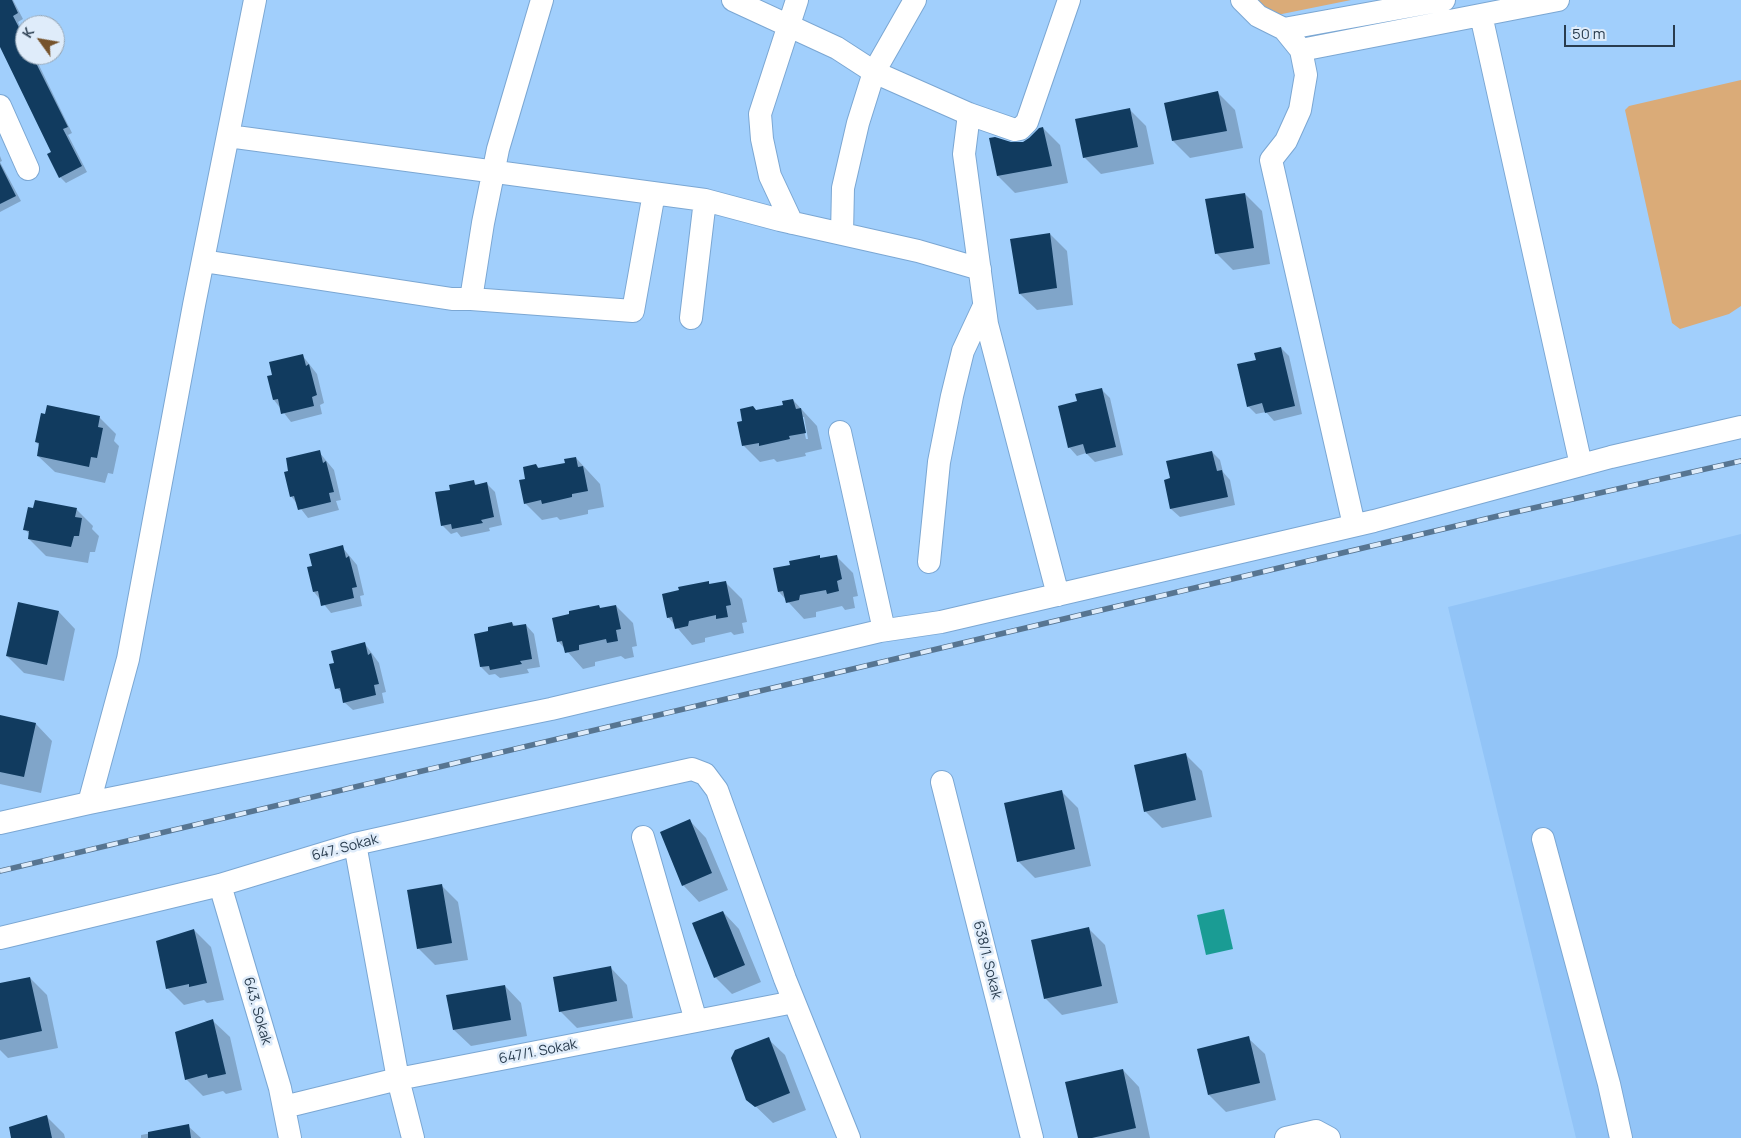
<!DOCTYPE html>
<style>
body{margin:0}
#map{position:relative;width:1741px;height:1138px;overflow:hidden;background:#a1cffc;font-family:Manrope,sans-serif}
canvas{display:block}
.north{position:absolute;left:15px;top:15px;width:50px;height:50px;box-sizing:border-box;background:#dfecfa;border:1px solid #96a6b5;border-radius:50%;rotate:302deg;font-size:14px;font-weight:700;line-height:20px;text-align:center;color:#293c4e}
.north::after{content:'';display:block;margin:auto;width:18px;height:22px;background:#76532c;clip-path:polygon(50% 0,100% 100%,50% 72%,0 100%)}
.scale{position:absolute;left:1564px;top:25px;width:111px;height:22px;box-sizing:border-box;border:2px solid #293c4e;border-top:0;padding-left:6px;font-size:15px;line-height:18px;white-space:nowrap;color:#293c4e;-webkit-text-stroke:4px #dfecfa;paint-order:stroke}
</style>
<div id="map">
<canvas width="1741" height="1138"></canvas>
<div class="north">K</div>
<div class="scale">50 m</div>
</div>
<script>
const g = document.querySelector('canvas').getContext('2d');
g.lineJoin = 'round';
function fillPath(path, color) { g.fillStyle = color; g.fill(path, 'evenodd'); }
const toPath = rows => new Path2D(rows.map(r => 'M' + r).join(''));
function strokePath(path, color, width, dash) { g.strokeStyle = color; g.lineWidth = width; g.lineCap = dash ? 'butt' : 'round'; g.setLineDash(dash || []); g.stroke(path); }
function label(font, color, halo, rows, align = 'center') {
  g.font = font + ' Manrope,sans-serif'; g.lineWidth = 5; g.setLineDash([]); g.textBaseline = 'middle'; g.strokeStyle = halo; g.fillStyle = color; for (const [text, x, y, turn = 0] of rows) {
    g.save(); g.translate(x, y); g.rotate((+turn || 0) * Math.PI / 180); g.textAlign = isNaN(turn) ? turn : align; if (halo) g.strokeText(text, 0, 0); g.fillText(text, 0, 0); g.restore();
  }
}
fillPath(toPath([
 [1741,534,1741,1138,1576,1138,1448,607]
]), '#92c4f7');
fillPath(toPath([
 [1251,0,1351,0,1277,15],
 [1741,80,1741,306,1729,314,1680,329,1672,323,1625,110,1629,106]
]), '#daab78');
fillPath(toPath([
 [1224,909,1233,949,1206,955,1197,915]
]), '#1a9c94');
fillPath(toPath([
 [0,0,13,0,23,19,18,22,25,37,25,55,34,55,72,133,68,135,87,172,66,183,60,177,52,152,0,45],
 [1218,93,1235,110,1243,148,1190,158,1173,141],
 [1129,109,1146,126,1154,164,1101,174,1084,157],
 [1043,128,1060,145,1068,183,1015,193,998,176,1011,144,1023,143],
 [0,156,2,161,0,162,21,201,0,212],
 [1245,194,1262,211,1270,264,1233,270,1216,253],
 [1050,234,1067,251,1073,305,1037,310,1020,294],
 [1281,348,1289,356,1302,414,1274,421,1266,412,1256,414,1248,406,1257,361],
 [302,355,317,374,324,403,320,405,322,414,291,422,274,400,269,377],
 [1101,389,1110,398,1123,455,1095,462,1086,453,1077,456,1069,447,1078,402],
 [793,400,817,426,822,449,805,453,806,456,777,462,774,459,760,462,743,445,744,422,757,411,784,406],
 [801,417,804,417,808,439,806,439],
 [99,417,116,434,114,441,119,446,113,474,108,473,105,483,55,472,38,456,40,446,36,442],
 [319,452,334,470,341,500,336,501,339,510,308,518,291,496],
 [1212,452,1220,460,1223,472,1230,480,1235,505,1180,517,1171,509,1165,481,1171,479],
 [576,458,600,484,604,507,588,510,588,514,560,520,557,517,542,520,525,503,526,480,536,465,540,469,567,464],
 [474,482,477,486,487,484,495,492,502,525,489,528,490,531,461,537,457,532,451,534,442,525,451,491],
 [76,509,93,526,92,529,99,536,95,552,90,552,88,563,46,556,29,539,30,535,25,529],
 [342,547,357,565,364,595,360,596,362,606,331,613,314,592],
 [836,556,853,573,858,596,853,597,855,608,845,610,842,606,816,612,816,617,804,619,779,592,791,566,819,557,822,559],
 [708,582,711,585,725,582,742,599,747,622,742,623,744,633,734,635,731,632,705,638,705,642,692,645,668,617],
 [598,606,601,609,616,606,633,623,637,646,632,647,634,657,625,659,621,656,595,662,595,666,583,669,558,641],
 [59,612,75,629,64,681,24,673,7,656],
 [512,623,516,627,526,625,534,634,540,667,527,669,529,673,500,678,495,674,489,675,481,667,490,632],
 [365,644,379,663,386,692,382,693,384,703,353,710,344,702,343,694,337,688],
 [0,716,36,724,52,741,41,793,0,784],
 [1185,754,1202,771,1212,817,1162,828,1146,812,1135,766],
 [1061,791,1078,808,1091,866,1035,878,1018,861],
 [690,821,706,838,728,890,699,902,683,885],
 [441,885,458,902,468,960,435,965,419,949],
 [723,912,739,929,761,982,732,994,715,977],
 [1088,928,1105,945,1118,1003,1062,1015,1045,998],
 [194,930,211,947,224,1000,207,1003,204,1000,184,1005,167,988],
 [611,968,627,985,633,1018,577,1028,560,1011],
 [30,978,47,995,58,1048,8,1058,0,1050,0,985],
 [505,986,521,1003,527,1036,471,1046,454,1030],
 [213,1021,230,1037,242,1090,226,1094,223,1091,203,1096,186,1079],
 [1248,1038,1265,1054,1276,1100,1226,1112,1209,1095],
 [768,1039,785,1055,806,1110,773,1123,748,1099],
 [1123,1070,1139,1087,1150,1138,1079,1138],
 [47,1117,64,1134,65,1138,13,1138],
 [188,1126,201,1138,141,1138,141,1135]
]), '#0003');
fillPath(toPath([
 [0,0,12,0,18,13,13,16,25,39,25,55,32,55,68,127,63,129,82,166,59,178,47,154,51,152,0,47],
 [1218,91,1227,131,1172,141,1164,103],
 [1130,108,1138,147,1083,158,1075,119],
 [1043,127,1052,166,997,176,989,138,995,137,1011,142,1023,142,1029,138,1039,128],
 [0,164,16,196,0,204],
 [1245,193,1254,248,1215,254,1205,199],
 [1050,233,1057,288,1019,294,1010,239],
 [1281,347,1295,406,1265,413,1262,403,1247,407,1237,364,1256,360,1254,353],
 [303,354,306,366,309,364,317,395,312,397,314,406,281,414,278,399,273,400,267,376,272,375,269,362],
 [1102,388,1116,447,1086,454,1083,444,1068,448,1058,406,1077,401,1075,394],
 [793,399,796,409,801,408,806,433,789,436,790,439,759,446,759,443,742,446,737,422,742,421,740,409,753,406,756,410,783,405,782,401],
 [47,405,100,416,98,427,103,428,97,458,91,457,89,467,37,456,39,443,35,442,41,413,45,414],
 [320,450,323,463,326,461,334,492,329,493,331,502,298,510,294,496,290,497,284,472,288,471,286,458],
 [1212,451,1217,471,1222,470,1228,497,1170,509,1164,480,1170,478,1166,461],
 [576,457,578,467,583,466,588,491,572,494,572,497,542,504,541,500,524,504,519,480,525,479,523,467,536,464,538,468,565,463,564,459],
 [474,480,475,485,487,482,494,517,481,520,483,523,452,529,451,524,441,526,435,492,450,490,449,485],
 [35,500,77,508,75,517,82,518,79,536,74,536,71,547,28,539,29,531,23,530,28,507,33,508],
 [343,545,346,558,349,556,357,587,352,588,354,598,321,606,318,591,313,592,307,567,312,566,309,554],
 [820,555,820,558,837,555,842,579,837,581,839,591,827,594,826,590,800,595,799,600,786,603,783,591,778,592,773,568,790,565,789,561],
 [709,581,709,584,726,581,731,605,726,606,728,617,716,619,716,615,689,621,688,626,675,629,672,617,667,618,662,594,679,590,678,587],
 [18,602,59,611,47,665,6,656],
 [599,605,600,608,616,605,621,629,616,630,618,641,607,643,606,639,579,645,579,650,565,653,562,641,557,642,552,618,569,614,569,611],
 [512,622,513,626,526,624,532,659,520,661,522,664,490,670,489,666,480,667,474,634,488,631,488,627],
 [365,642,368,655,371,653,379,684,374,685,376,695,343,703,340,688,335,689,329,664,334,663,331,651],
 [0,715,36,723,24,777,0,772],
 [1186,753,1196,800,1144,812,1134,765],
 [1062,790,1075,849,1017,862,1004,803],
 [690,819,712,873,682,886,660,832],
 [442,884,452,943,417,949,407,890],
 [723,911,745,965,714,978,692,923],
 [1089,927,1102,986,1044,999,1031,940],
 [194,929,207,983,189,987,189,984,166,989,156,941],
 [611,966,617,1001,559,1012,553,977],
 [30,977,42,1031,0,1040,0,983],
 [505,985,511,1020,453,1030,446,995],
 [213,1019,226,1074,208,1078,207,1074,185,1080,175,1032],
 [1249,1036,1260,1083,1208,1095,1197,1049],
 [769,1037,790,1093,755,1107,746,1100,731,1058,735,1050],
 [1123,1069,1136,1128,1092,1138,1078,1138,1065,1082],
 [47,1115,52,1138,11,1138,9,1127],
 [189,1124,191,1138,148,1138,148,1132]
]), '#113b5f');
const minor = toPath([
 [733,0,837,48,874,72,969,114,1015,130,1020,129,1027,122,1069,0],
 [1242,0,1258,16,1284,29,1301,50,1306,75,1300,110,1286,141,1271,160,1354,525],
 [1481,15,1581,465],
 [1284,29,1444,0],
 [1301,50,1558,0],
 [0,106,28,169],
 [969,114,964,154,987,324,1058,595],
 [228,136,705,200,780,220,918,251,980,269],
 [792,223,770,176,762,139,760,114,797,0],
 [842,234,843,188,858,123,874,72,915,0],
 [203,261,452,299,471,299,633,311,654,193],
 [471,299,483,223,498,149,542,0],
 [691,318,705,200],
 [840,432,884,630],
 [929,562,939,462,952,396,963,351,984,306],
 [942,782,1032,1138],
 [89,803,128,659,194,305,255,0],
 [0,823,89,803,551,709,880,631,941,622,1374,521,1611,457,1741,427],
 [643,837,696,1021],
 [1543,839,1609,1084,1621,1138],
 [355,844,398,1079,413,1138],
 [220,885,280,1088,290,1138],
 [0,938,220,885,355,844,692,769,705,774,717,790,785,979,849,1138],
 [284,1107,398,1079,794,1002],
 [1286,1138,1316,1131,1329,1138]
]);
strokePath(minor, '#7ba7d3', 24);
strokePath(minor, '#fff', 22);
const rail = toPath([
 [0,871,1498,516,1741,461]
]);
strokePath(rail, '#577591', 5.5);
strokePath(rail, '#dfecfa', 4, [11]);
label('14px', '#293c4e', '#dfecfa', [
 ["647. Sokak",345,848,-15],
 ["638/1. Sokak",987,960,76],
 ["643. Sokak",257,1011,74],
 ["647/1. Sokak",538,1052,-11]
]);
</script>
